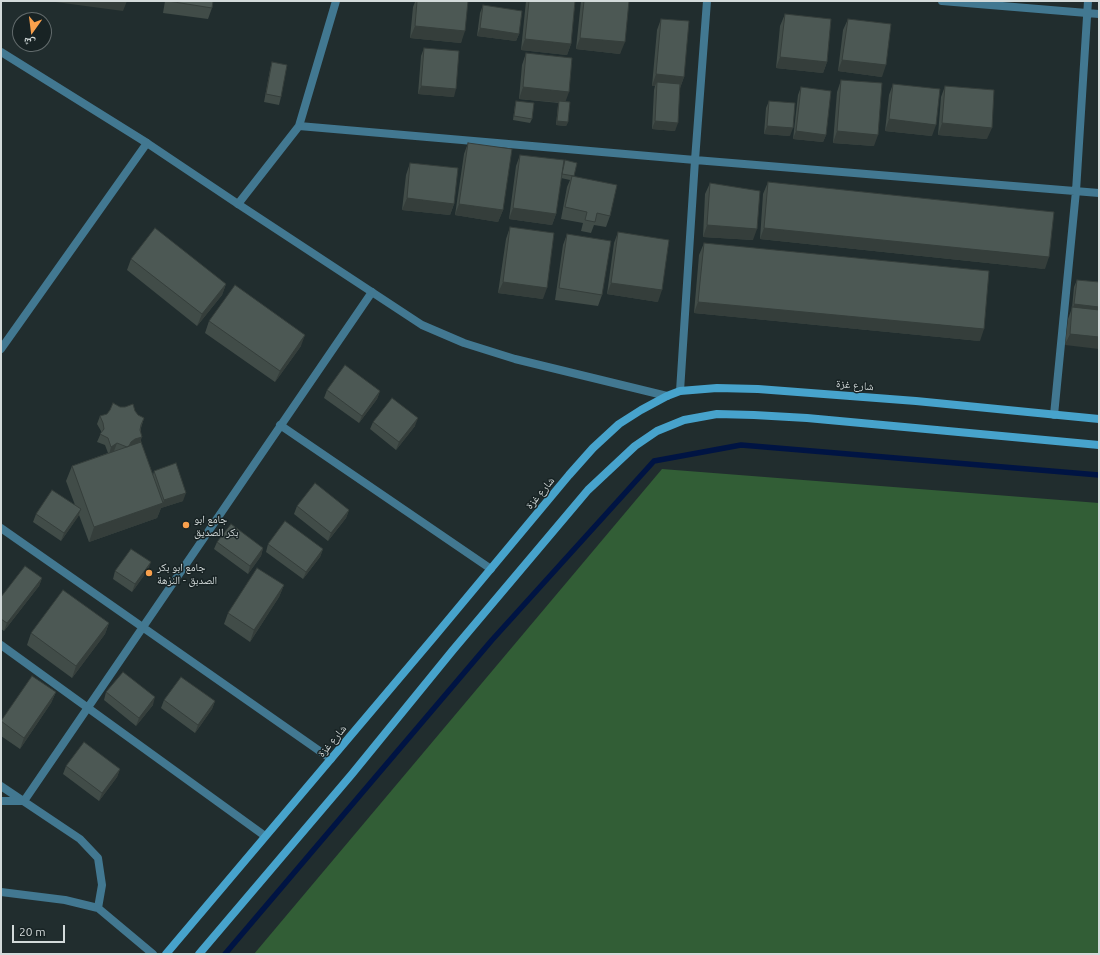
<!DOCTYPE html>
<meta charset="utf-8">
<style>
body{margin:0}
#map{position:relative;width:1100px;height:955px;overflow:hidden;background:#212d2e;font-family:Ubuntu,"Noto Naskh Arabic",sans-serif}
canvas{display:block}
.frame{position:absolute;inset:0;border:2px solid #d3dada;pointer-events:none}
.north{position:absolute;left:12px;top:12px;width:40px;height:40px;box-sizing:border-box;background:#182324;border:1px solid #636c6d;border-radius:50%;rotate:194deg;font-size:11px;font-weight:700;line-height:16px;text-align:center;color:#d3dada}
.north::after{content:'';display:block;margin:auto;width:14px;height:18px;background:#f9a04c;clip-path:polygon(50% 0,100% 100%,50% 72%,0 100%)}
.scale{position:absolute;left:12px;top:925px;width:53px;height:18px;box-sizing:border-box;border:2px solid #d3dada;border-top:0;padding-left:5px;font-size:12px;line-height:14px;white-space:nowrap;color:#d3dada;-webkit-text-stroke:3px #182324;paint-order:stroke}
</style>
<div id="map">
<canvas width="1100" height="955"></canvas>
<div class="frame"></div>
<div class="north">ش</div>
<div class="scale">20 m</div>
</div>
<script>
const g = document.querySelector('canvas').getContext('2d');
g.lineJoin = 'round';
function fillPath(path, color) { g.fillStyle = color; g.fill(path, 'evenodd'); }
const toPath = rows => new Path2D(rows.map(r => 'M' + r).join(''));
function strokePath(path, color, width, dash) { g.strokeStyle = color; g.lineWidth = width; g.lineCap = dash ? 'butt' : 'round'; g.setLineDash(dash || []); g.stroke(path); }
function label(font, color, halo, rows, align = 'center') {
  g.font = font + ' Ubuntu,"Noto Naskh Arabic",sans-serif'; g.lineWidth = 3; g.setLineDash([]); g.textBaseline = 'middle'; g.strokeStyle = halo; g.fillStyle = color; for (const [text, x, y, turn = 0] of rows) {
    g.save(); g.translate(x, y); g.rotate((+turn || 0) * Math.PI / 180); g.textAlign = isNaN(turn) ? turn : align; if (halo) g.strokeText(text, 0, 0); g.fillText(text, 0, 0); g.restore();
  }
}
fillPath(toPath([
 [662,469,1099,503,1099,954,254,954]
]), '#325e36');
strokePath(toPath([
 [225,954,492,640,654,461,741,445,1099,475]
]), '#001443', 5.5);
strokePath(toPath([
 [942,1,1099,14],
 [299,126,695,160,1099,193],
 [238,204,299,126,336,1],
 [1,349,147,143],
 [680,391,695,160,707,1],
 [1054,415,1076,191,1088,1],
 [280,425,491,569],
 [1,528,331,759],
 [1,645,265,836],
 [1,786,80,839,98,858,102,885,98,908],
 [1,801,24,801,372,292],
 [1,892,65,900,98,908,153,954]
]), '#427891', 8);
strokePath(toPath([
 [1,52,147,143,238,204,422,325,464,343,515,359,667,396]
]), '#427891', 8);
strokePath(toPath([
 [166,954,434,637,569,475,593,448,619,424,641,410,667,396,680,391,717,388,758,389,916,401,1099,419],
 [199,954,352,774,453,650,588,490,635,446,657,431,684,420,717,414,754,415,807,418,1099,445]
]), '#47a3cc', 8);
fillPath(toPath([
 [165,1,213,1,212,8,208,19,163,13],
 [409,1,468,1,461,43,410,38,413,7,415,2,409,2],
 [526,1,575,1,571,44,567,55,521,50],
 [581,1,629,1,620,54,576,49],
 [483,5,519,34,516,41,477,36,480,13],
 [785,14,827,62,823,73,776,68,780,26],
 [661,19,684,77,680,88,675,131,652,129,654,90,655,86,652,86,657,30],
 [848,19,882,77,838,71,843,30],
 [424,48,454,97,418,94,421,56],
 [526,53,565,102,568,122,566,126,556,125,558,105,559,103,519,99,522,65],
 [272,62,281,97,279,105,264,102,270,70],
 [841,80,874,146,833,143,837,92],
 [893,84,932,136,885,131,889,95],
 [945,86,987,139,938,135,941,97],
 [801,87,826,135,823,142,793,139,798,95],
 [516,101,532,119,530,123,513,120,515,105],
 [769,101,790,136,764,134,766,108],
 [468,143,503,210,498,222,455,215,464,154],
 [520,155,562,175,565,160,574,176,610,216,606,227,594,225,591,233,581,231,583,223,561,219,567,187,570,180,561,178,556,214,552,225,509,219,516,166],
 [410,163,454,204,450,215,402,210,406,175],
 [768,182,1045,269,760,239,763,194],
 [710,183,753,240,703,237,705,194],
 [510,227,543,299,498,293,506,239],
 [618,232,658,302,607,294,614,243],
 [567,234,602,295,598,306,555,300,563,245],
 [704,243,980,341,694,313,699,255],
 [131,259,226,284,222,295,197,326,127,270],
 [1077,280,1099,282,1065,345,1068,319,1072,308,1074,287],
 [209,321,301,346,275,382,205,333],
 [327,390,380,391,377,399,359,423,324,398],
 [113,403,120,407,135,411,138,415,144,418,141,428,141,442,153,475,154,471,183,501,161,508,157,518,89,542,79,515,61,541,33,522,36,514,75,505,66,481,72,466,108,453,105,445,97,442,101,433,101,431,97,424,100,416,107,414,110,411],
 [373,422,415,426,396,450,370,429],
 [297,506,349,510,346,518,328,541,294,514],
 [217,542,263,548,261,556,248,574,214,549],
 [268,544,323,549,320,557,303,579,266,552],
 [148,570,132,592,113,579,115,571],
 [42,578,39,586,4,631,1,629,1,597],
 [284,585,279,597,250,642,224,624,228,613],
 [109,623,105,634,72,678,27,645,31,633],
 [56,692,51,703,20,749,1,736,1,721],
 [106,692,153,705,136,726,104,700],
 [164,700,215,701,212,709,195,733,161,708],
 [66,766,120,769,117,777,99,801,63,774]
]), '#414c48');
fillPath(toPath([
 [48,1,127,1,123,11],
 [409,1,416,1,415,2,409,2],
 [415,26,465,31,461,43,410,38],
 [480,28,519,34,516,41,477,36],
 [580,38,625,42,620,54,576,49],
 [525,39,571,44,567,55,521,50],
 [780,57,827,62,823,73,776,68],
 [842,60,886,65,882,77,838,71],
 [656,74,684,77,680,88,657,82,655,86,652,86],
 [421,86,456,89,454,97,418,94],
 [523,87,569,92,565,103,519,99],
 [889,119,936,125,932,136,885,131],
 [557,121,568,122,566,126,556,125],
 [655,121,678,123,675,131,652,129],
 [942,123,992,128,987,139,938,135],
 [767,126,793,128,790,136,764,134],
 [796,131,826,135,823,142,793,139],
 [837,131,878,135,874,146,833,143],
 [407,198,454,204,450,215,402,210],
 [459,204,503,210,498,222,455,215],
 [513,208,556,214,552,225,509,219],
 [707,225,757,229,753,240,703,237],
 [764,228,1049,257,1045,269,760,239],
 [503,282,547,288,543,299,498,293],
 [611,283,662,290,658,302,607,294],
 [226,284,222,295,197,326,202,314],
 [698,302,984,329,980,341,694,313],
 [1074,304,1099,307,1099,315,1072,312],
 [1070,334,1099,337,1099,349,1065,345],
 [305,335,301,346,275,382,280,371],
 [380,391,377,399,359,423,362,416],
 [418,418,415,426,396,450,399,442],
 [142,437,139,445,128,448,131,442,135,439],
 [117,443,114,451,109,455,111,447],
 [186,493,183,501,161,508,164,500],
 [163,503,157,518,89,542,94,527],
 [81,509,78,517,61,541,64,533],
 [349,510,346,518,328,541,331,533],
 [263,548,261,556,248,574,250,566],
 [323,549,320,557,303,579,306,572],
 [151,562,148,570,132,592,135,584],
 [42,578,39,586,4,631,7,623],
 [284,585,279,597,250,642,254,630],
 [109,623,105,634,72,678,76,666],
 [56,692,51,703,20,749,24,738],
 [155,697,153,705,136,726,139,718],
 [215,701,212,709,195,733,198,725],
 [120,769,117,777,99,801,102,793]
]), '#353e3b');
const building = toPath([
 [168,1,213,1,212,8,168,1],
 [417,1,468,1,465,31,415,26,417,1],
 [529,1,575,1,571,44,525,39,529,1],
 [584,1,629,1,625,42,580,38,584,1],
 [483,5,522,11,519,34,480,28,483,5],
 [785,14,831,19,827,62,780,57,785,14],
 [661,19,689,21,684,77,656,74,661,19],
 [848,19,891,24,886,65,842,60,848,19],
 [424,48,459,51,456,89,421,86,424,48],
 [526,53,572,58,569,92,523,87,526,53],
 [272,62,287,65,281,97,266,94,272,62],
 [841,80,882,83,878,135,837,131,841,80],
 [657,82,680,84,678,123,655,121,657,82],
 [893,84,940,89,936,125,889,119,893,84],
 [945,86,994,90,992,128,942,123,945,86],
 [801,87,831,91,826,135,796,131,801,87],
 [516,101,534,103,532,119,514,116,516,101],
 [559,101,570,102,568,122,557,121,559,101],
 [769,101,795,103,793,128,767,126,769,101],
 [468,143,512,149,503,210,459,204,468,143],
 [520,155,564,160,556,214,513,208,520,155],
 [565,160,577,163,574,176,562,174,565,160],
 [410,163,458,168,454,204,407,198,410,163],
 [572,176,617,185,610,216,597,213,595,222,585,220,587,212,565,207,572,176],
 [768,182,1054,212,1049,257,764,228,768,182],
 [710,183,760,191,757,229,707,225,710,183],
 [510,227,554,233,547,288,503,282,510,227],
 [155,228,226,284,202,314,131,259,155,228],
 [618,232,669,240,662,290,611,283,618,232],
 [567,234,611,241,602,295,559,288,567,234],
 [704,243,989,271,984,329,698,302,704,243],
 [1077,280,1099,282,1099,307,1074,304,1077,280],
 [235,285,305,335,280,371,209,321,235,285],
 [1072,307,1099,310,1099,337,1070,334,1072,307],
 [345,365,380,391,362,416,327,390,345,365],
 [392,398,418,418,399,442,373,422,392,398],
 [113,403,120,407,125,407,133,404,135,411,138,415,144,418,141,425,140,430,142,437,135,439,131,442,129,446,127,447,117,443,111,447,108,438,100,434,104,429,103,423,100,416,107,414,110,410,113,403],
 [141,442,163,503,94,527,72,466,141,442],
 [176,463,186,493,164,500,154,471,176,463],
 [315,483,349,510,331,533,297,506,315,483],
 [52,490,81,509,64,533,36,514,52,490],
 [285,521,323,549,306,572,268,544,285,521],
 [231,524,263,548,250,566,217,542,231,524],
 [131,549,151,562,135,584,115,571,131,549],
 [25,566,42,578,7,623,1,619,1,597,25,566],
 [257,568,284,585,254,630,228,613,257,568],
 [63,590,109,623,76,666,31,633,63,590],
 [123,672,155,697,139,718,106,692,123,672],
 [32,676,56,692,24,738,1,721,32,676],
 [181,677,215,701,198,725,164,700,181,677],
 [84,742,120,769,102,793,66,766,84,742]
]);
fillPath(building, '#4c5854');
strokePath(building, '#353e3b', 1);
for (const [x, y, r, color] of [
 [186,525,4,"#f9a04c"],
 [149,573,4,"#f9a04c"]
]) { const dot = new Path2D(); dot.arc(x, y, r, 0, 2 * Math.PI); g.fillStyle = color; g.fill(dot); strokePath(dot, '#182324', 1.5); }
label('11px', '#d3dada', '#182324', [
 ["شارع غزة",855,385,5],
 ["شارع غزة",540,493,-50],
 ["شارع غزة",332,741,-50]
]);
label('11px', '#d3dada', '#182324', [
 ["جامع ابو",194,519],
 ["بكر الصديق",194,532],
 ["جامع ابو بكر",157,567],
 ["الصدبق - النزهة",157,580]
], 'left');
</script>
